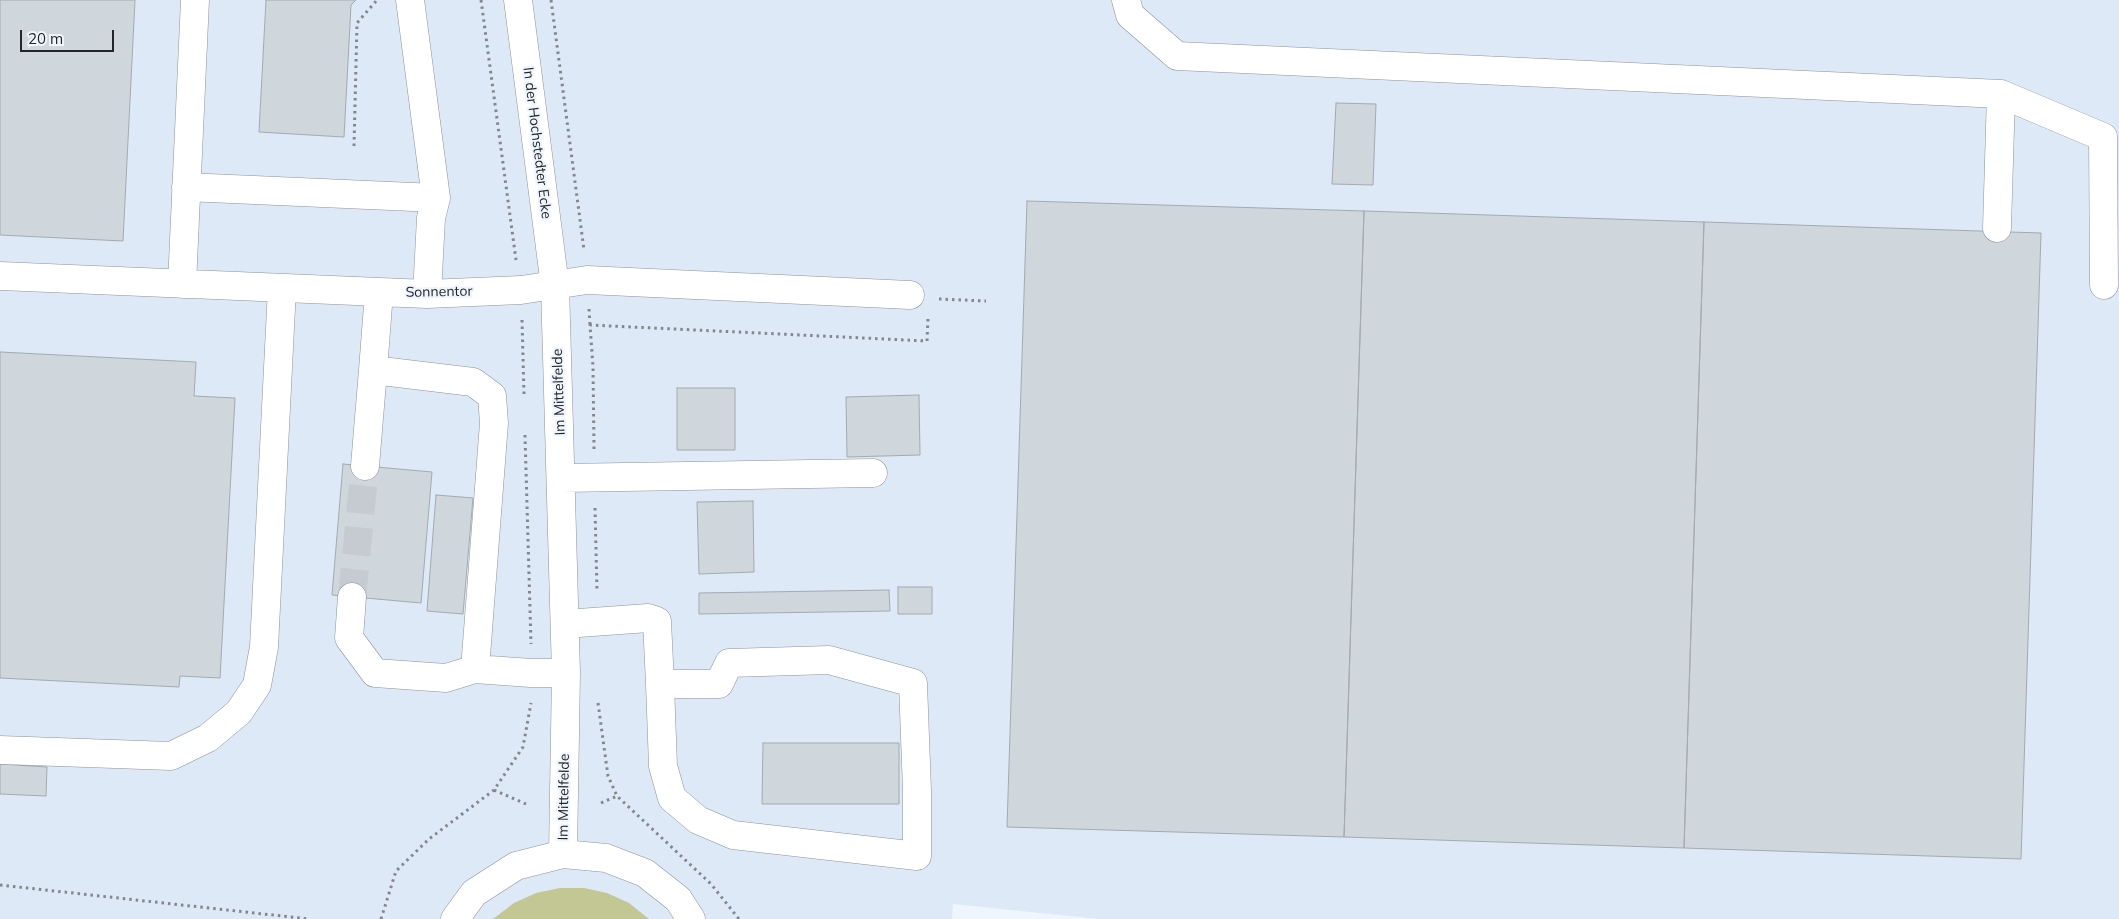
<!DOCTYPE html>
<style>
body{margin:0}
#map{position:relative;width:2119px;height:919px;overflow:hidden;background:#eff5fc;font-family:Mulish,sans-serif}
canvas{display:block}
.scale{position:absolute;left:20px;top:30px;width:94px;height:22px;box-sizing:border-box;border:2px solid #232527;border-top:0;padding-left:6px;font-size:15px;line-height:18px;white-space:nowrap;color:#232527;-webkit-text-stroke:4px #eff5fc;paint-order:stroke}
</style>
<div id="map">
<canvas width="2119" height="919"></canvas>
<div class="scale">20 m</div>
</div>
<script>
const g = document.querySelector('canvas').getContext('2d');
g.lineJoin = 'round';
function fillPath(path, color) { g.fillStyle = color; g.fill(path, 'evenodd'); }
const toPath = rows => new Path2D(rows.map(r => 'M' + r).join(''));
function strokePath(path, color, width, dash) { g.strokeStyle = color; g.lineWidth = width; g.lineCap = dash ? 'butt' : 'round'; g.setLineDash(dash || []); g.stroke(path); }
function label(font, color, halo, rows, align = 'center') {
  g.font = font + ' Mulish,sans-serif'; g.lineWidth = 4.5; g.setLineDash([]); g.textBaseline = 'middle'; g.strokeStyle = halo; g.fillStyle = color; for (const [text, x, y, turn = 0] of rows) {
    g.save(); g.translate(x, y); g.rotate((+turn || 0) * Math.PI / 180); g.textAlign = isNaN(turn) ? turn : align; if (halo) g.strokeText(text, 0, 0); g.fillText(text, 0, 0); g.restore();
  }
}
fillPath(toPath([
 [0,0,2119,0,2119,919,1099,919,953,904,952,919,0,919]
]), '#dde9f6');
fillPath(toPath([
 [560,888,584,888,607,893,629,903,649,919,493,919,514,903,536,893]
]), '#c3c794');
const building = toPath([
 [0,0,135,0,123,241,0,235,0,0],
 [266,0,356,0,351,5,344,137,259,132,266,0],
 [1336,103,1376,104,1373,185,1332,184,1336,103],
 [1027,201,1364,211,1344,837,1007,827,1027,201],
 [1364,211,1704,222,1684,848,1344,837,1364,211],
 [1704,222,2041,233,2021,859,1684,848,1704,222],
 [0,352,196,362,194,396,235,398,220,678,180,676,179,687,0,678,0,352],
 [677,388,735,388,735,450,677,450,677,388],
 [919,395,920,455,847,457,846,397,919,395],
 [343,464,432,472,421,603,332,595,343,464],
 [436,495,473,498,463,614,427,611,436,495],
 [753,501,754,572,699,574,697,502,753,501],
 [898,587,932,587,932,614,898,614,898,587],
 [889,590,890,611,699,614,699,593,889,590],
 [763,743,899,743,899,804,762,804,763,743],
 [0,764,47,767,46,796,0,794,0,764]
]);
fillPath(building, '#cfd6dc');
strokePath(building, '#a4aab0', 1);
strokePath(toPath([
 [352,597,365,466]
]), '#c6cbd1', 28, [28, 14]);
const minor = toPath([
 [410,0,436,198,431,218,427,294],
 [518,0,555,286,566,673,563,854],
 [1126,0,1130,15,1177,56,2001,94,2103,137,2104,285],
 [186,187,436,198],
 [1997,228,2001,94],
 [0,276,427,294,521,290,587,280,910,295],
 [182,284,195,0],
 [379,292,373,370,473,382,492,396,494,423,475,669,531,673,566,673],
 [365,466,373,370],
 [562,478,873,473],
 [352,597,349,638,375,673,446,678,475,669],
 [565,624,648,618,657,621,660,684,663,766,672,798,698,820,733,835,917,856,917,791,913,683,829,660,729,663,719,684,660,684],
 [0,750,171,756,208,738,239,712,257,685,264,647,282,288],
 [455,919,474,893,516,866,563,854,606,858,645,873,678,899,691,919]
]);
strokePath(minor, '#8d9399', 29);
strokePath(toPath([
 [481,0,516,260],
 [551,0,584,250],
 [354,146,357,23,377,0],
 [939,299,986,301],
 [589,309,590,325],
 [522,320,524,394],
 [525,435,531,644],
 [594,449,593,367,590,325,927,341,928,318],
 [595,508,597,591],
 [598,703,608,776,617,796,711,884,739,919],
 [494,790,526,804],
 [601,803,617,796],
 [0,885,309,919],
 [381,919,396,871,429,839,494,790,523,747,531,703]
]), '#83878c', 3, [2.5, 4]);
strokePath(minor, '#fff', 28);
label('14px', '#232527', '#eff5fc', [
 ["In der Hochstedter Ecke",537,143,83],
 ["Sonnentor",439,292,-1],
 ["Im Mittelfelde",559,392,-92],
 ["Im Mittelfelde",564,797,-89]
]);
</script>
